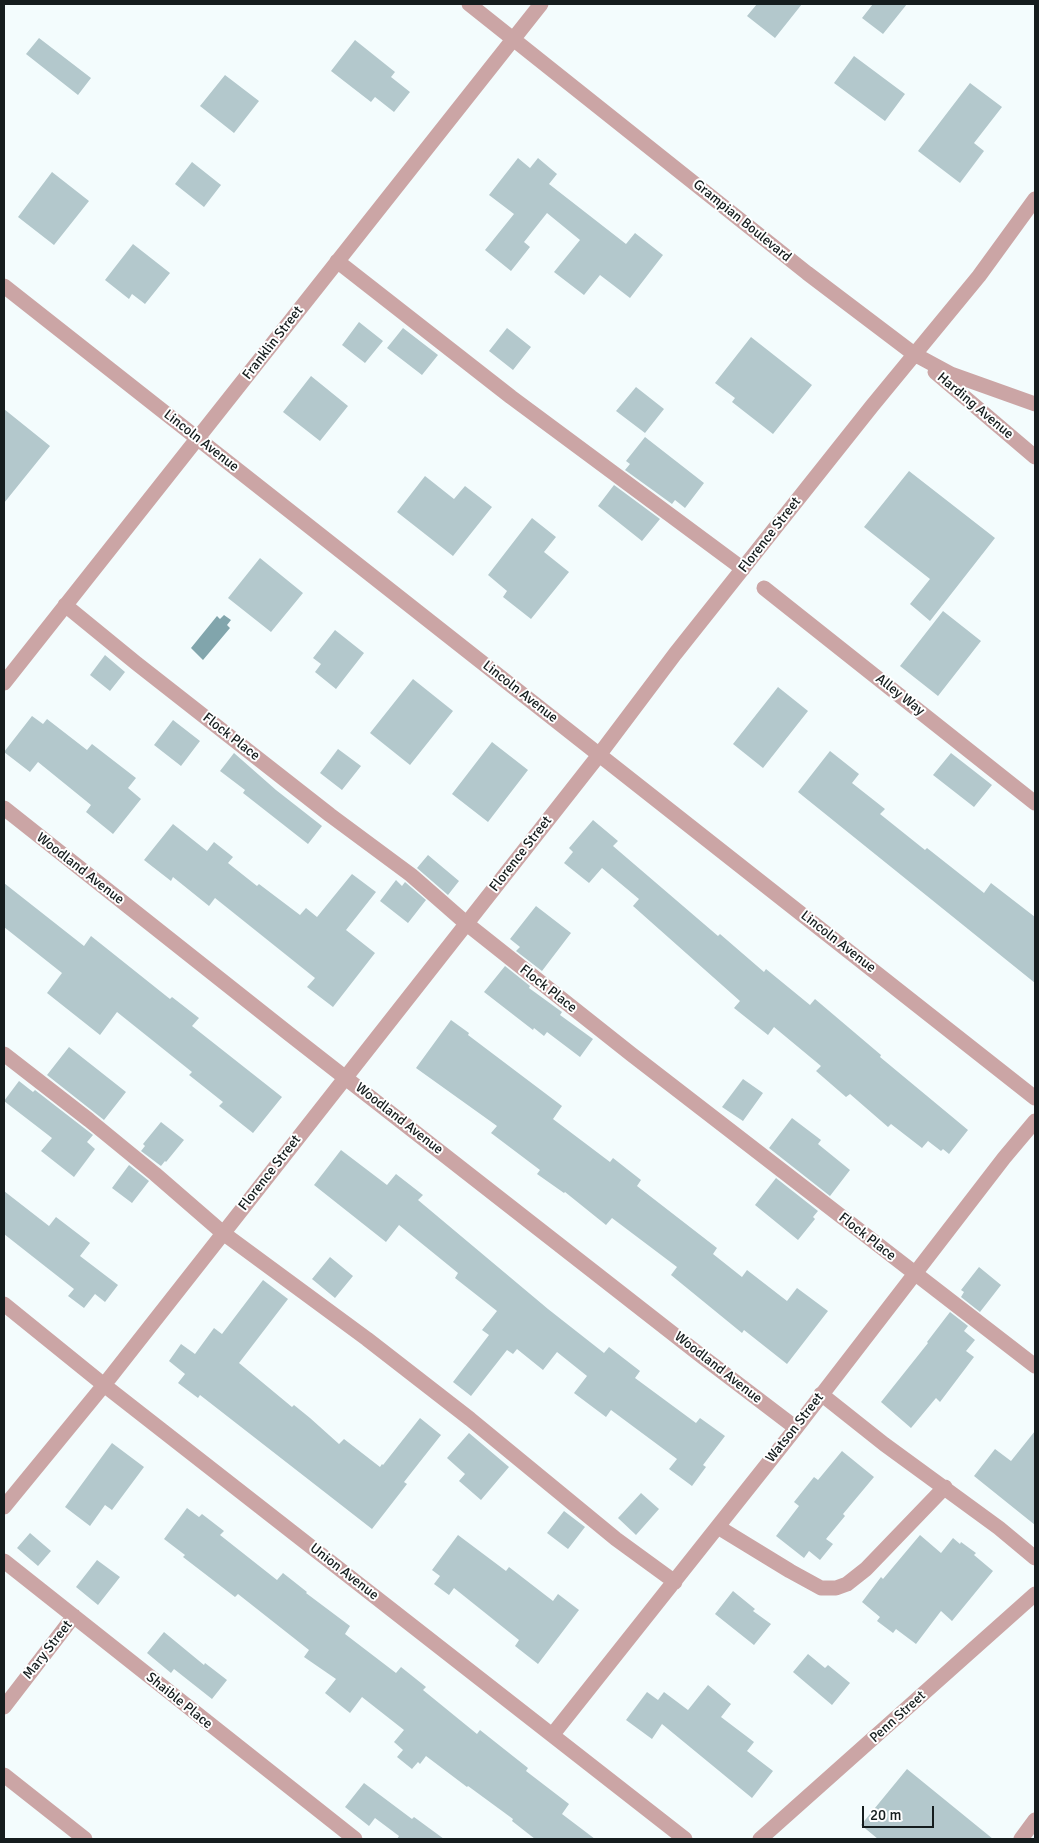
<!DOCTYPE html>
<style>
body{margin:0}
#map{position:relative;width:1039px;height:1843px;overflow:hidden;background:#f3fcfd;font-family:Signika,sans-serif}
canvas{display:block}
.frame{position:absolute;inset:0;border:5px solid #151d1e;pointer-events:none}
.scale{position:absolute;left:862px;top:1806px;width:72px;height:22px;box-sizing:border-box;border:2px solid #151d1e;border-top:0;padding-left:6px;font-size:15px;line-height:18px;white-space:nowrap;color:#151d1e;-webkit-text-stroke:4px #fff;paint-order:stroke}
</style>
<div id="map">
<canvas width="1039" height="1843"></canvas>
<div class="frame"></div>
<div class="scale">20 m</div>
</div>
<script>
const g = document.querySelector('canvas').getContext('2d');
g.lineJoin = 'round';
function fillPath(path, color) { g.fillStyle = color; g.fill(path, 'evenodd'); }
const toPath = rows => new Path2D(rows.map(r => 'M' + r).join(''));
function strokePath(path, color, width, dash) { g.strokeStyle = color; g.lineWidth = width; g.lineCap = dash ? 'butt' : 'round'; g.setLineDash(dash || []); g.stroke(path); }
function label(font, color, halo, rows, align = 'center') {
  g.font = font + ' Signika,sans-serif'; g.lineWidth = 4; g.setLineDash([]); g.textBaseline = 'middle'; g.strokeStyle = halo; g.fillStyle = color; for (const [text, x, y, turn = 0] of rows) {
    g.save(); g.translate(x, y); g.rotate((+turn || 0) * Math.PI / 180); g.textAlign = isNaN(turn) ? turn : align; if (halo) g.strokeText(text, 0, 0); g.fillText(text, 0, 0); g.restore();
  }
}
fillPath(toPath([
 [224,615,231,620,227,625,230,628,203,660,191,648,217,616,220,619]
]), '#81a5ac');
fillPath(toPath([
 [757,4,802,4,775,38,747,16],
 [873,4,907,4,883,34,862,18],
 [39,38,91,78,78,95,26,54],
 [355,40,395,72,391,77,410,92,394,112,375,97,371,102,331,71],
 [854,56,905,94,885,121,834,83],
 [225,75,259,101,234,133,200,106],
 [970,83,1002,107,974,143,984,151,960,183,918,151],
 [518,158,530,168,538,158,557,174,549,184,626,244,635,233,663,255,630,298,600,275,584,295,554,272,580,240,547,213,524,242,530,247,511,271,485,250,514,214,489,195],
 [192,162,221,185,204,207,175,184],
 [52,172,89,201,54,245,18,217],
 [133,244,170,273,145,304,132,294,129,299,105,280],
 [359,322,383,341,365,363,342,345],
 [403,328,438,355,422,375,387,348],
 [507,328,531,347,513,370,489,351],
 [751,337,812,385,773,434,732,402,735,398,715,383],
 [311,376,348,406,320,441,283,412],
 [636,387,664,409,645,433,616,411],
 [4,409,50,446,4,503],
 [645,437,704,483,685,508,675,500,672,504,625,470,630,464,626,461],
 [909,471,995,538,930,621,910,604,930,579,864,527],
 [425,476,454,499,465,486,492,507,453,556,397,512],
 [614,485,660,519,642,541,598,506],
 [532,518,556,537,544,552,569,572,531,619,503,597,507,591,488,575],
 [260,558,303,593,271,632,228,598],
 [943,611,981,641,938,696,900,666],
 [335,630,364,653,336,689,315,672,321,664,313,658],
 [105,655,125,672,110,691,90,675],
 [413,679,453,711,410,765,370,733],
 [778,687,808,711,763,768,733,744],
 [32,716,43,724,47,719,87,750,92,744,136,778,128,788,141,799,113,834,86,812,91,805,38,762,30,772,4,752],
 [173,720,200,741,181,766,154,745],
 [492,742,528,770,488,822,452,794],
 [338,749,361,766,342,790,320,773],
 [830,751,859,774,852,783,885,809,880,814,925,850,927,848,984,893,991,883,1035,917,1035,983,798,792],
 [234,753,276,790,322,826,308,844,243,793,245,790,220,771],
 [951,753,992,785,974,807,933,775],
 [593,820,618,841,613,846,718,936,720,934,764,972,766,969,810,1005,815,999,881,1055,880,1057,968,1130,949,1154,943,1149,941,1151,928,1141,922,1148,891,1124,888,1127,850,1094,846,1097,816,1071,821,1066,774,1027,768,1035,734,1008,740,1001,633,906,639,899,602,868,589,883,564,863,573,852,569,848],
 [173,824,207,851,214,842,233,857,228,863,257,886,259,884,300,915,306,908,317,917,352,874,376,892,346,930,375,953,333,1007,307,987,315,978,215,898,209,906,173,877,171,881,144,860],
 [428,855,459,881,448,895,417,868],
 [396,880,402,886,405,882,426,900,408,923,380,901],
 [4,883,84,946,91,936,170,999,172,997,199,1018,192,1026,282,1097,253,1133,219,1106,223,1102,189,1075,192,1072,117,1012,100,1035,47,993,62,973,4,927],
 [536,906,571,933,542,971,516,951,520,947,510,939],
 [505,966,530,986,529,988,562,1012,560,1015,593,1039,580,1057,547,1032,544,1036,534,1028,533,1030,484,992],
 [451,1020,469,1033,468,1035,562,1106,553,1119,610,1162,613,1158,641,1180,637,1186,717,1248,713,1254,742,1277,747,1270,787,1301,797,1288,828,1311,787,1364,744,1330,742,1333,671,1275,677,1267,612,1218,606,1225,565,1192,564,1193,537,1174,540,1170,491,1133,497,1126,416,1068],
 [69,1047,126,1092,104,1120,47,1075],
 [743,1079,763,1093,743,1121,722,1107],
 [19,1081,33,1092,35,1090,93,1135,87,1142,95,1149,74,1177,41,1151,52,1138,4,1101],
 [792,1118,821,1140,818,1144,850,1170,830,1196,769,1148],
 [161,1122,184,1140,166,1162,165,1161,161,1166,141,1151,145,1146,143,1144],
 [341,1150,387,1185,396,1174,423,1195,418,1200,548,1309,604,1353,609,1347,640,1371,635,1378,696,1423,700,1418,725,1436,703,1465,706,1467,692,1486,669,1469,677,1459,611,1410,606,1417,574,1393,587,1376,557,1352,543,1370,517,1349,513,1354,507,1350,471,1396,453,1382,489,1335,482,1330,497,1311,455,1278,458,1273,399,1225,386,1242,314,1185],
 [129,1165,149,1181,132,1203,112,1188],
 [776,1178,818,1211,813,1217,815,1219,798,1240,755,1205],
 [4,1191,49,1226,56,1217,90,1243,80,1256,118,1285,105,1302,95,1294,84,1308,68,1296,74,1289,4,1234],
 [330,1257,353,1276,335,1298,312,1279],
 [979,1267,1001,1285,980,1312,961,1297,964,1292,961,1290],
 [263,1280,288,1299,239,1363,292,1407,294,1405,310,1418,339,1444,344,1439,380,1467,382,1464,383,1465,420,1418,441,1435,404,1482,407,1484,372,1529,200,1395,198,1398,178,1383,185,1374,169,1361,181,1344,195,1354,214,1328,222,1334],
 [950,1312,968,1326,964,1331,975,1340,966,1351,974,1357,940,1402,936,1398,911,1428,881,1402,928,1343,927,1342],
 [1035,1431,1035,1525,974,1476,995,1449,1011,1461],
 [469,1433,509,1467,481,1500,459,1481,465,1474,447,1458],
 [112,1443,144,1467,112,1510,105,1505,90,1526,65,1507],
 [842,1451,874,1477,843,1514,845,1516,826,1539,833,1544,820,1560,809,1551,804,1558,776,1536,799,1506,794,1502,814,1477,818,1480],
 [641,1493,659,1509,636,1535,618,1518],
 [187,1508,199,1517,202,1514,224,1531,220,1535,277,1580,283,1573,307,1592,306,1593,350,1626,345,1634,396,1673,401,1667,426,1687,423,1690,477,1734,480,1730,528,1768,526,1771,569,1804,562,1814,595,1839,535,1839,512,1821,513,1819,468,1786,467,1787,426,1756,420,1764,418,1762,412,1769,397,1757,403,1750,394,1742,404,1730,362,1697,350,1713,325,1693,336,1679,304,1657,309,1650,238,1594,235,1597,183,1557,185,1555,164,1539],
 [564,1511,585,1527,568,1549,547,1533],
 [30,1533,51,1551,38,1566,17,1548],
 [458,1535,506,1571,509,1567,553,1601,558,1594,579,1610,538,1664,515,1646,519,1640,454,1588,449,1595,434,1584,440,1576,432,1570],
 [920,1535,941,1553,953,1538,960,1544,961,1542,976,1553,974,1555,993,1571,952,1621,941,1611,916,1644,896,1629,893,1633,877,1621,880,1617,862,1602,881,1577,883,1579],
 [97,1560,120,1577,98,1605,76,1587],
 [733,1591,755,1609,753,1611,771,1624,754,1645,715,1614],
 [164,1632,204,1665,205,1663,227,1680,212,1699,174,1669,171,1673,147,1653],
 [808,1654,825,1668,828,1665,850,1683,832,1705,793,1672],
 [708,1685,731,1704,721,1717,754,1742,747,1751,773,1771,752,1798,662,1724,652,1739,626,1720,647,1692,658,1700,664,1692,688,1710],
 [907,1769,993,1839,878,1839,861,1825],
 [364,1783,412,1819,414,1817,444,1839,397,1839,399,1836,375,1818,369,1826,345,1807]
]), '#b3c8cc');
strokePath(toPath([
 [469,4,807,273,914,354,951,374,1035,404],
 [337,261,511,397,743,569],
 [4,286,1035,1098],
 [935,372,1035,457],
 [764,588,1035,803],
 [65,605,136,663,330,815,411,875,467,924,631,1054,1035,1366],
 [4,683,541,4],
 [4,808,288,1033,704,1358,796,1428],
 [4,1054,89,1120,155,1174,223,1233,367,1339,470,1419,616,1539,675,1582],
 [4,1304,104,1385,685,1839],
 [821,1394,884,1444,999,1528,1035,1558],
 [4,1507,104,1385,599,755,675,654,872,406,979,276,1035,199],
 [718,1527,790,1571,821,1588,836,1588,847,1584,866,1569,945,1487],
 [4,1561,355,1839],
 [4,1707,74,1616],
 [553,1734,796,1428,1004,1158,1035,1121],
 [4,1775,85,1839],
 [760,1839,1035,1594],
 [1021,1839,1035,1820]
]), '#cba5a5', 15);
label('14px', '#151d1e', '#fff', [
 ["Grampian Boulevard",742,221,39],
 ["Franklin Street",273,343,-52],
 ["Harding Avenue",975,406,40],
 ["Lincoln Avenue",201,441,38],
 ["Florence Street",770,535,-52],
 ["Lincoln Avenue",520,692,38],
 ["Alley Way",900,695,38],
 ["Flock Place",231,737,38],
 ["Florence Street",521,854,-52],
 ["Woodland Avenue",80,869,38],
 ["Lincoln Avenue",838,942,38],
 ["Flock Place",548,989,38],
 ["Woodland Avenue",399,1119,38],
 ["Florence Street",270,1173,-52],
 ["Flock Place",867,1237,38],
 ["Woodland Avenue",718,1368,38],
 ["Watson Street",795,1428,-52],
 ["Union Avenue",344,1572,38],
 ["Mary Street",48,1650,-52],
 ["Shaible Place",179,1701,39],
 ["Penn Street",898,1717,-42]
]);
</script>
